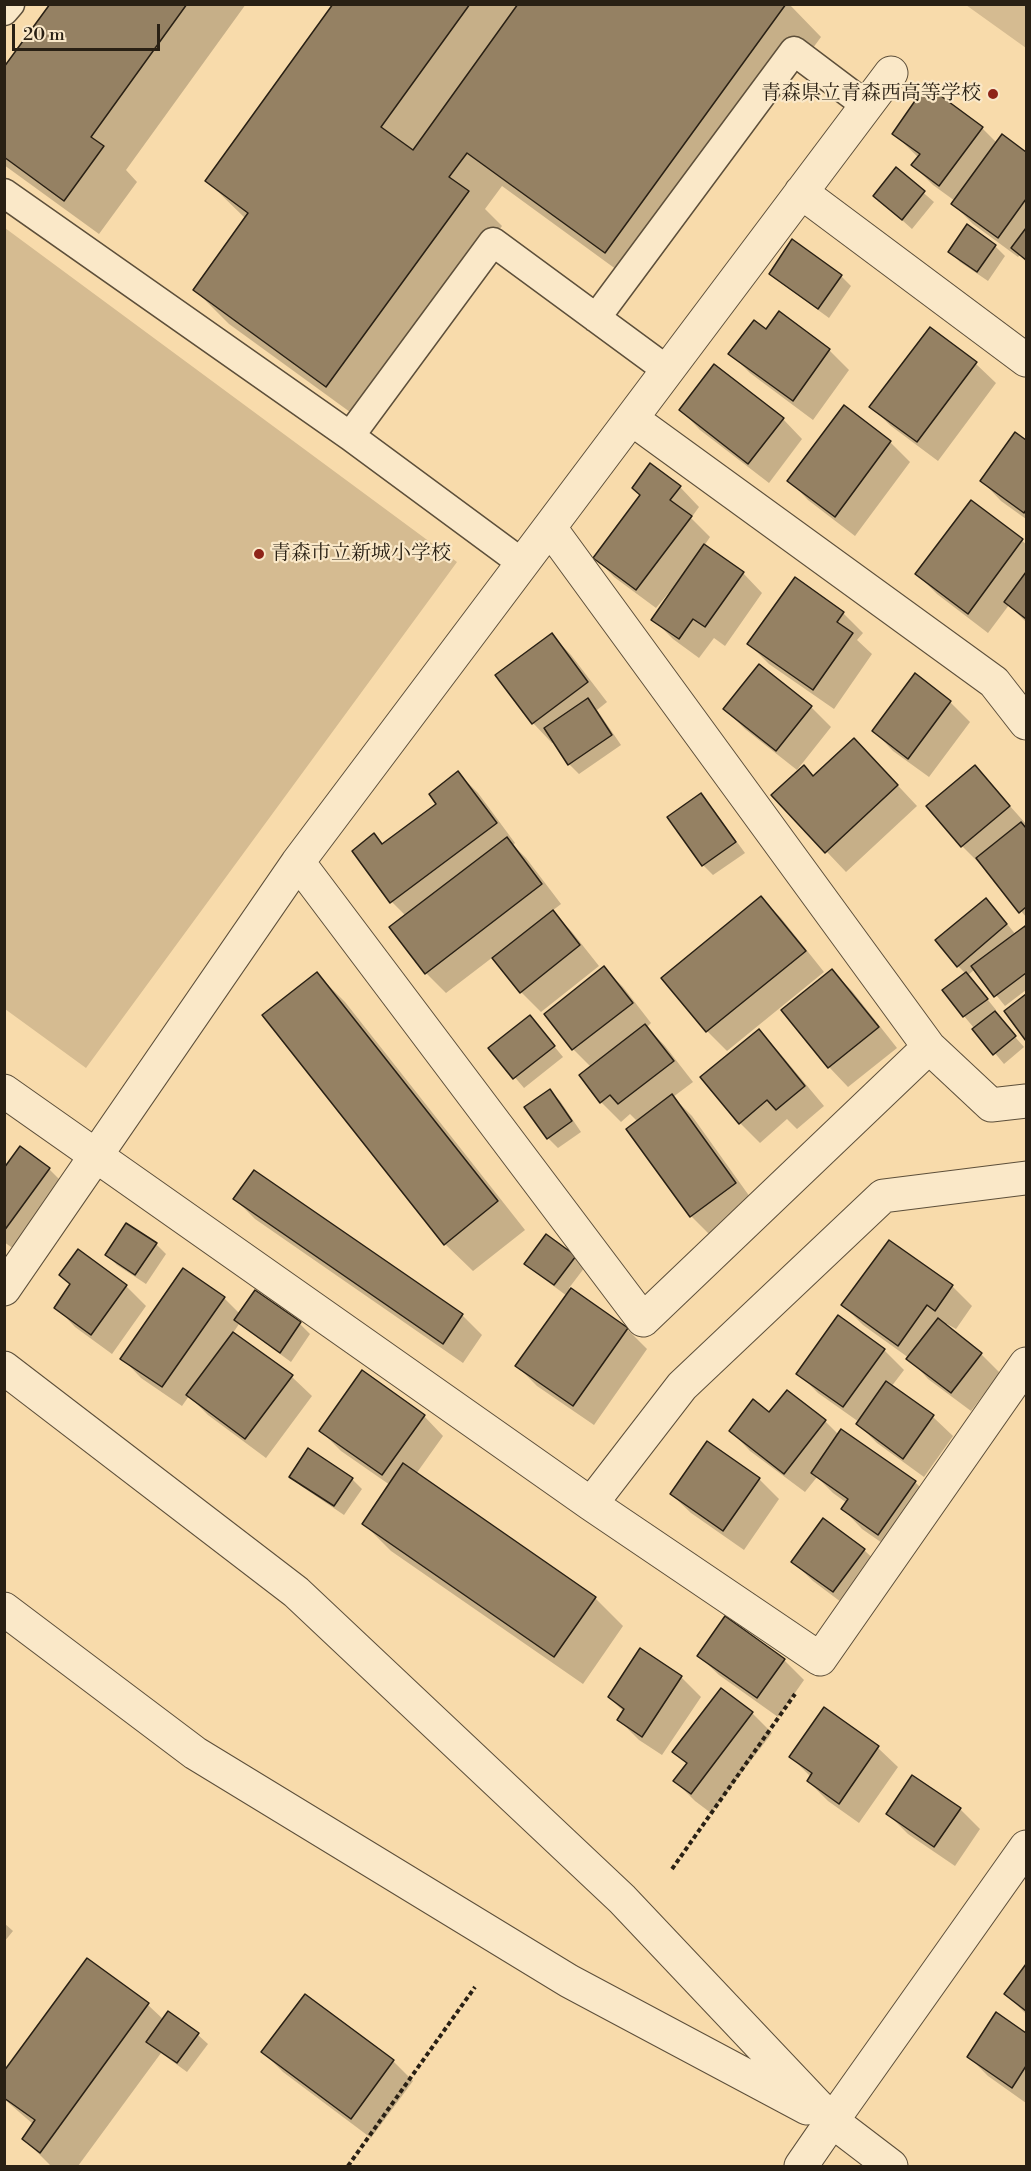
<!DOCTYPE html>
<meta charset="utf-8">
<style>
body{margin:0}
#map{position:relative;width:1031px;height:2171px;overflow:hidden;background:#f8dbab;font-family:"Libre Bodoni",serif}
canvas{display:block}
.frame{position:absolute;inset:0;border:6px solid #292014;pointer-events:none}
.scale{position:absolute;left:12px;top:24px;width:148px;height:27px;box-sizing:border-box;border:3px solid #292014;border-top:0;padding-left:8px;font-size:18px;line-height:21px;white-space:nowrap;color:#292014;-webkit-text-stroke:4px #fae8c8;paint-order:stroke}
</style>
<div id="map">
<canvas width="1031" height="2171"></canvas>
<div class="frame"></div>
<div class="scale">20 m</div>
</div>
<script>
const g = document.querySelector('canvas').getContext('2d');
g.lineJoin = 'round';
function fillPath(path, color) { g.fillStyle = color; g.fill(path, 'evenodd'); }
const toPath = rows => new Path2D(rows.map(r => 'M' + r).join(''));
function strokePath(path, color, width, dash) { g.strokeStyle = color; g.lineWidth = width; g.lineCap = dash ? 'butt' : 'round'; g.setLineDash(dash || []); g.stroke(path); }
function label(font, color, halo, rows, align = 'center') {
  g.font = font + ' "Libre Bodoni","Noto Serif JP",serif'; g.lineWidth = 4.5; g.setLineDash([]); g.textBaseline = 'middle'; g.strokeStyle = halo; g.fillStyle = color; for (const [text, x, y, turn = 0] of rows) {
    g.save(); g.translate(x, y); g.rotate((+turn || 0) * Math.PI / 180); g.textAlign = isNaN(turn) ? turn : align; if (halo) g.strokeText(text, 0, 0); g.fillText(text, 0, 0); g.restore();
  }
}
fillPath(toPath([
 [966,5,1026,5,1026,48],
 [5,228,457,562,86,1068,5,1009]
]), '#d5bb91');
fillPath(toPath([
 [51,4,246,4,126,170,137,182,99,234,4,165,4,69],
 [335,4,789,4,821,37,639,286,502,186,485,209,502,226,361,420,229,324,195,290,246,219,207,181],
 [982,128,997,143,1002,136,1026,154,1026,262,1020,255,1018,257,973,224,953,204,955,201,933,185,913,165,919,158,894,134],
 [896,169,934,202,912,229,875,196],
 [793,241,841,276,851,286,829,318,781,283,771,273],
 [995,246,1005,256,988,281,960,262,950,252],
 [767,331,829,350,849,370,813,420,750,373,730,353],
 [976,364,996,383,938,461,891,426,871,407],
 [844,407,890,442,910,462,855,536,808,500,789,480],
 [681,410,783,419,802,439,769,483,700,430],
 [1015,434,1026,442,1026,519,1001,501,982,481],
 [680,487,699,507,691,518,710,537,704,546,743,573,762,593,725,646,714,638,699,658,673,639,653,619,673,591,671,590,656,608,614,577,595,557,641,496],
 [971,502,1026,544,1026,622,1009,605,988,633,937,594,917,574],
 [843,613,863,633,857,640,872,654,834,709,769,664,749,644],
 [552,635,571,655,607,702,597,710,621,745,579,774,569,764,554,742,552,743,533,723],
 [950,702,970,722,929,777,893,751,874,731],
 [811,707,831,727,797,770,745,729,725,709],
 [874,760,917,806,846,872,773,795,814,777],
 [975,767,1026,824,1026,917,983,865,982,866,962,846],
 [458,773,478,793,515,843,513,845,526,858,561,904,552,911,572,932,599,966,541,1012,521,992,493,957,446,993,426,973,392,928,406,916,392,902,374,835,384,845,438,804],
 [700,795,710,805,745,853,713,875,703,865,669,817],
 [761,898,781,918,824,972,727,1051,707,1031,663,978],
 [996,910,1016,935,1025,928,1026,930,1026,990,1005,1006,975,969,968,975,996,1010,993,1012,1024,1047,1004,1064,964,1016,966,974,958,966],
 [604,968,623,987,651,1023,647,1027,665,1046,693,1082,673,1097,692,1116,755,1204,711,1236,691,1216,628,1129,638,1122,630,1114,621,1122,601,1102,591,1067,573,1049,546,1014],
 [832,971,852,991,897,1048,848,1087,829,1067],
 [317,974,345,1002,525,1230,473,1271,445,1244],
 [1026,995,1026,1038,1006,1011],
 [530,1017,563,1057,524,1088,490,1048],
 [759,1031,778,1051,824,1106,797,1129,787,1119,760,1143,740,1123,702,1077],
 [550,1091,560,1101,581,1132,558,1148,548,1138,526,1107],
 [20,1148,49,1169,69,1189,21,1254,4,1242,4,1170],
 [235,1199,462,1315,482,1335,463,1363,255,1219],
 [156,1244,166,1254,146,1284,117,1265,107,1255],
 [575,1257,585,1267,569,1288,627,1329,647,1349,594,1425,537,1386,517,1366,567,1296,536,1273,526,1263],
 [61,1275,126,1286,146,1306,112,1354,75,1327,56,1307,71,1285],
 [952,1286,972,1306,956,1329,947,1324,946,1327,981,1354,1000,1373,971,1411,928,1379,909,1358,863,1325,843,1305],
 [256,1292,300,1324,310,1334,291,1362,239,1324,233,1333,292,1377,312,1396,266,1458,208,1415,189,1396,182,1406,141,1378,122,1358,224,1298,240,1314],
 [884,1350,904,1370,891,1387,933,1417,953,1436,924,1477,877,1443,858,1424,859,1422,818,1393,798,1373],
 [770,1414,825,1421,839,1435,915,1482,935,1502,898,1554,862,1529,843,1509,847,1503,833,1493,817,1477,805,1492,750,1451,731,1431],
 [424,1416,443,1436,416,1474,595,1598,623,1626,583,1684,391,1551,364,1524,390,1485,341,1451,321,1431],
 [707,1443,759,1479,779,1499,744,1550,691,1513,671,1494],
 [291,1476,352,1479,362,1489,344,1515,301,1486],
 [864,1550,884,1569,853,1611,813,1581,793,1562],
 [641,1650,681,1677,701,1697,662,1755,639,1740,619,1720,624,1712,609,1697],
 [699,1656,784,1660,804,1680,778,1717,719,1675],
 [722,1690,752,1713,772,1733,711,1813,695,1801,675,1781,688,1765,674,1751],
 [824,1709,878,1748,898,1767,859,1823,828,1801,808,1781,811,1777,791,1757],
 [960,1809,980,1829,955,1866,908,1834,888,1814],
 [4,1923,13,1931,4,1942],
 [87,1960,148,2005,164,2020,198,2035,208,2044,187,2072,161,2053,78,2166,51,2166,24,2139,33,2124,4,2099,4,2073],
 [1026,1967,1026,2014,1006,1994],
 [997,2014,1026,2035,1026,2103,988,2076,969,2057],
 [263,2052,393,2061,413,2081,371,2138,283,2072]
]), '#0003');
const building = toPath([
 [50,4,187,4,91,137,104,146,64,201,4,157,4,67,50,4],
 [333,4,470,4,381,127,413,150,518,4,786,4,605,253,467,153,449,177,469,191,326,387,193,290,248,213,205,181,333,4],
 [926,85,983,127,939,186,911,165,920,154,892,134,926,85],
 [1002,134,1026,152,1026,199,998,238,951,204,1002,134],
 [896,167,925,191,902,220,873,196,896,167],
 [967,224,996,245,977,272,948,252,967,224],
 [1026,228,1026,260,1011,248,1026,228],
 [792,239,842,275,818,309,769,274,792,239],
 [779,311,830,349,793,401,728,354,754,320,766,329,779,311],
 [930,327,977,362,917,442,869,407,930,327],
 [714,364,784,418,748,464,679,410,714,364],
 [844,405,891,441,835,517,787,481,844,405],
 [1015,432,1026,440,1026,510,1024,513,980,481,1015,432],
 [650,463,681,486,670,500,692,516,636,590,593,558,640,495,632,488,650,463],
 [971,500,1023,539,968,614,915,574,971,500],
 [704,544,744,572,705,627,693,619,679,639,651,620,704,544],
 [1026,572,1026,619,1004,602,1026,572],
 [795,577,844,612,837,622,853,633,813,690,747,644,795,577],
 [552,633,588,682,532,724,495,675,552,633],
 [759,664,812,706,776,751,723,709,759,664],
 [915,673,951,701,908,759,872,731,915,673],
 [588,698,612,735,568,765,544,728,588,698],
 [854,738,898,785,825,853,771,795,804,765,813,776,854,738],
 [975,765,1010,806,961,847,926,806,975,765],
 [458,771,497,823,390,903,352,851,374,833,382,844,436,804,429,794,458,771],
 [701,793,736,842,702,866,667,817,701,793],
 [1021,822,1026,828,1026,907,1019,913,976,858,1021,822],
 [507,837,542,884,425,974,389,927,507,837],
 [761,896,806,951,706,1032,661,978,761,896],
 [986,898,1007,924,957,967,935,940,986,898],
 [553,910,580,945,520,993,492,958,553,910],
 [1025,926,1026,929,1026,973,994,997,971,966,1025,926],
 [604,966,633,1003,572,1050,544,1014,604,966],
 [832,969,879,1027,828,1068,781,1010,832,969],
 [317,972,498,1201,444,1245,262,1015,317,972],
 [966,972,988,999,963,1017,942,990,966,972],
 [1026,994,1026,1041,1004,1011,1026,994],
 [995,1011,1016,1036,993,1055,972,1029,995,1011],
 [530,1015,555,1046,513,1079,488,1048,530,1015],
 [645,1024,674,1061,618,1104,610,1095,600,1103,579,1075,645,1024],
 [759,1029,805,1086,776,1110,767,1100,739,1124,700,1077,759,1029],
 [550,1089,572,1121,547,1139,524,1107,550,1089],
 [672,1094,736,1183,690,1217,626,1129,672,1094],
 [20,1146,50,1168,4,1231,4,1168,20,1146],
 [254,1170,463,1314,443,1344,233,1199,254,1170],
 [126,1223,157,1243,135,1275,105,1255,126,1223],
 [546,1234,576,1256,554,1285,524,1264,546,1234],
 [889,1240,953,1285,935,1311,927,1305,898,1346,841,1305,889,1240],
 [78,1249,127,1285,91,1335,54,1308,70,1284,59,1275,78,1249],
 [183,1268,225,1297,162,1387,120,1359,183,1268],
 [571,1288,628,1328,573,1406,515,1366,571,1288],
 [255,1290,301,1322,280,1353,234,1320,255,1290],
 [838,1315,885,1349,843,1407,796,1374,838,1315],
 [938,1318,982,1353,951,1393,906,1359,938,1318],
 [233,1332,293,1375,245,1439,186,1395,233,1332],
 [362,1370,425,1415,382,1475,319,1431,362,1370],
 [886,1381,934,1415,903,1459,856,1424,886,1381],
 [787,1390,826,1420,784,1474,729,1431,753,1399,769,1412,787,1390],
 [841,1429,916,1481,878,1535,841,1509,848,1499,811,1473,841,1429],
 [707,1441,760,1478,723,1531,670,1494,707,1441],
 [308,1448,353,1478,334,1506,289,1477,308,1448],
 [403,1463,596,1597,554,1657,362,1524,403,1463],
 [823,1518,865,1549,833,1592,791,1562,823,1518],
 [725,1616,785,1659,757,1698,697,1656,725,1616],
 [640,1648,682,1676,642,1737,617,1720,624,1709,608,1697,640,1648],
 [721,1688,753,1712,691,1794,673,1781,687,1763,672,1752,721,1688],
 [824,1707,879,1746,839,1804,807,1781,812,1773,789,1757,824,1707],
 [912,1775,961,1808,934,1847,886,1814,912,1775],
 [87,1958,149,2003,40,2153,22,2139,35,2120,4,2098,4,2071,87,1958],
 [1026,1964,1026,2011,1004,1994,1026,1964],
 [305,1994,394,2060,351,2119,261,2052,305,1994],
 [168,2011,199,2033,177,2063,146,2042,168,2011],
 [996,2012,1026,2033,1026,2066,1012,2088,967,2057,996,2012]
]);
fillPath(building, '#958163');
strokePath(building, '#292014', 1.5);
const service = toPath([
 [4,11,10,4],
 [4,193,350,436],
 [596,318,794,51,867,106],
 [522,563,350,436,493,242,667,370]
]);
const minor = toPath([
 [801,192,1026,360],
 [632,419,994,682,1026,723],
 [550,528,929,1047,991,1105,1026,1101],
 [298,862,643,1320,929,1047],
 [4,1091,591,1504,820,1659,1026,1364],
 [4,1289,298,862,891,73],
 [4,1368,296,1592,622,1899,832,2121],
 [591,1504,682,1386,883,1196,1026,1178],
 [4,1609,195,1753,569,1981,807,2108],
 [832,2121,1026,1847]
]);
const tertiary = toPath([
 [801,2166,832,2121,891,2166]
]);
strokePath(service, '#5d4f3a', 31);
strokePath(minor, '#5d4f3a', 35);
strokePath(tertiary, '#5d4f3a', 35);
strokePath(toPath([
 [672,1869,795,1694],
 [348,2166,475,1987]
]), '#292014', 4, [4.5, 3]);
strokePath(service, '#fae8c8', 28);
strokePath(minor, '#fae8c8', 33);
strokePath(tertiary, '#fae8c8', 33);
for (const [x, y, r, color] of [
 [993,94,6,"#8f2418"],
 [259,554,6,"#8f2418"]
]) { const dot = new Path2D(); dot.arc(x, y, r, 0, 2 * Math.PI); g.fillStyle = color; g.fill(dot); strokePath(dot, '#fae8c8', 2); }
label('20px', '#292014', '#fae8c8', [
 ["青森県立青森西高等学校",981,94],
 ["青森市立新城小学校",271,554,"left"]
], 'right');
</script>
